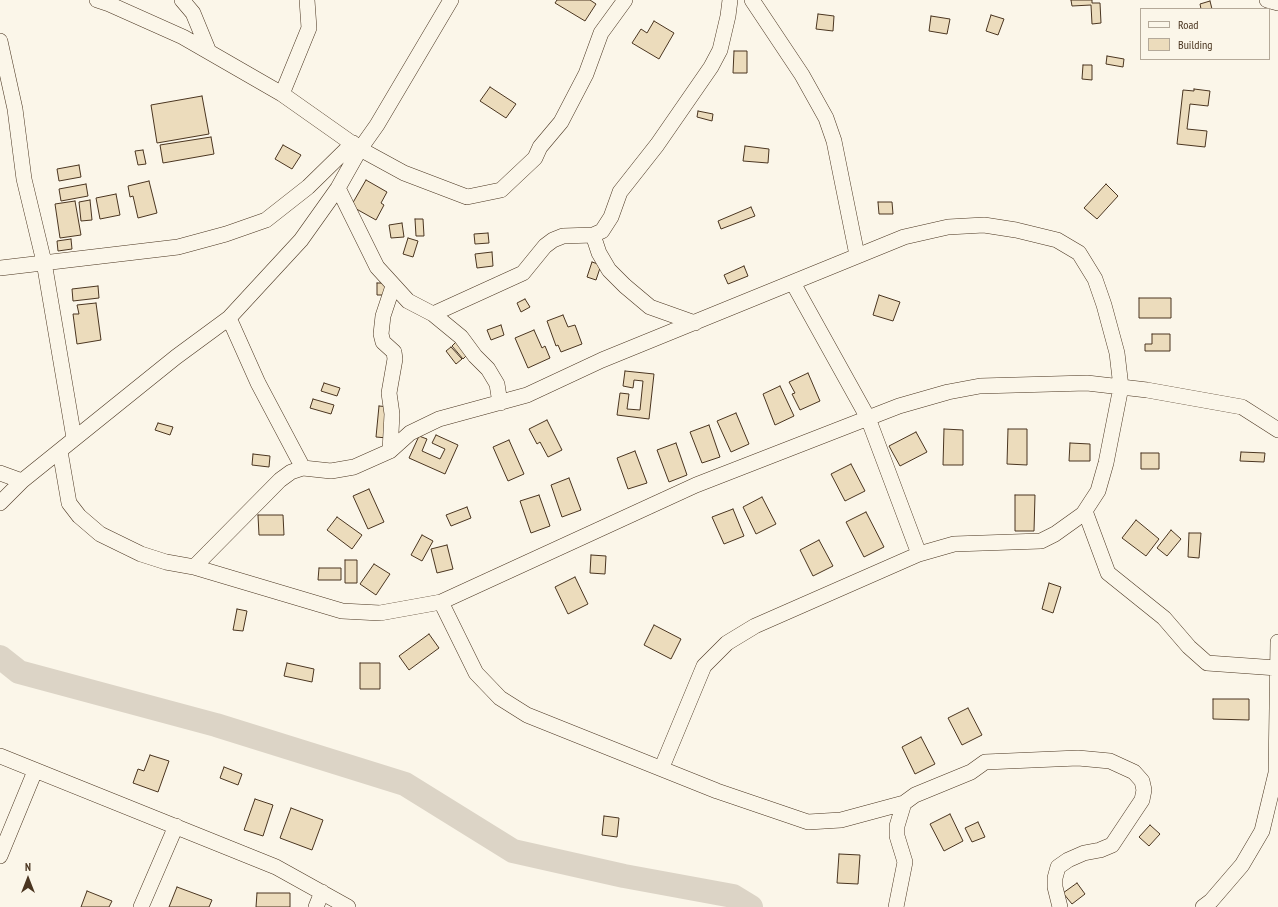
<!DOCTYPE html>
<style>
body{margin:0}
#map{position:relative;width:1278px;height:907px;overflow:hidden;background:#fbf6e9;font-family:"PT Sans Narrow",sans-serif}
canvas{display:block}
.legend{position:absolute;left:1140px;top:8px;width:130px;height:52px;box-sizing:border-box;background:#fbf6e9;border:1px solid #b4a999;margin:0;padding:5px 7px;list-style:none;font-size:12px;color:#4a3520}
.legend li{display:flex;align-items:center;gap:8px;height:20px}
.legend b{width:20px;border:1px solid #b4a999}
.north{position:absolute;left:8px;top:859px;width:40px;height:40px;-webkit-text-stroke:3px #fbf6e9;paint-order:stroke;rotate:0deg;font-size:11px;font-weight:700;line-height:16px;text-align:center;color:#4a3520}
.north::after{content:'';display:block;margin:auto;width:14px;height:18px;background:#4a3520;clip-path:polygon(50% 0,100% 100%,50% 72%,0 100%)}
</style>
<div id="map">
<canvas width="1278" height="907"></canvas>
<ul class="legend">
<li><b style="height:5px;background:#fbf6e9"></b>Road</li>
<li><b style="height:11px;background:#ecdcbc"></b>Building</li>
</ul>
<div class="north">N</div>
</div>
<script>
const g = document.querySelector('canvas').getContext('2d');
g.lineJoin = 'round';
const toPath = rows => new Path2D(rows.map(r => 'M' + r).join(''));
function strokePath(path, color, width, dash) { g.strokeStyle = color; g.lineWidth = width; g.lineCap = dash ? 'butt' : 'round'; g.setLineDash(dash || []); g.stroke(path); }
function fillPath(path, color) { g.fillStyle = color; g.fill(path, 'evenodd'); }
strokePath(toPath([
 [0,657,19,672,216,725,405,784,513,851,624,876,733,896,751,907]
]), '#dcd4c6', 24);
const building = toPath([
 [557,0,590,0,596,4,585,21,555,3,557,0],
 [1071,0,1092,0,1092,3,1100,3,1101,23,1092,24,1091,5,1072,6,1071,0],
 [1210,1,1212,9,1201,9,1200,4,1210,1],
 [818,14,834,16,833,31,816,29,818,14],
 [991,15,1004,19,998,35,986,31,991,15],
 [931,16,950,19,947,34,929,31,931,16],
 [654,21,674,33,659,59,632,43,641,29,647,33,654,21],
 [734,51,747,51,747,73,733,73,734,51],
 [1107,56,1124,59,1123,67,1106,64,1107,56],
 [1083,65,1092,65,1092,80,1082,79,1083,65],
 [490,87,516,104,506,118,480,101,490,87],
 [1194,89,1210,91,1208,106,1190,104,1187,129,1207,131,1205,147,1177,144,1183,90,1194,91,1194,89],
 [202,96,209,134,157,143,151,105,202,96],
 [698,111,713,114,712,121,697,117,698,111],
 [211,137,214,154,163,163,160,145,211,137],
 [283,145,301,155,292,169,275,159,283,145],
 [745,146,769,149,768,163,743,161,745,146],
 [143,150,146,164,138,165,135,151,143,150],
 [79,165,81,177,59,181,57,169,79,165],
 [366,180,387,192,381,203,384,205,376,220,351,206,366,180],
 [149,181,157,213,138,218,133,196,130,197,128,186,149,181],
 [86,184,88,196,61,201,59,189,86,184],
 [1106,184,1118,196,1097,219,1084,208,1106,184],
 [116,194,120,215,100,219,96,198,116,194],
 [90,200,92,220,81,221,79,202,90,200],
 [75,201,81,235,60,238,55,204,75,201],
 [878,202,892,202,893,214,879,214,878,202],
 [751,207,755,216,721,229,718,221,751,207],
 [415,219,423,219,424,236,416,236,415,219],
 [402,223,404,237,391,238,389,225,402,223],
 [488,233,489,243,475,244,474,234,488,233],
 [408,238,418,241,413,257,403,254,408,238],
 [71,239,72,249,58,251,57,241,71,239],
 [492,252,493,266,477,268,475,254,492,252],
 [592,262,601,265,596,280,587,277,592,262],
 [744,266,748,276,728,284,724,275,744,266],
 [377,283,385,283,385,295,377,295,377,283],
 [98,286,99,298,73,301,72,289,98,286],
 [879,295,900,302,893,321,873,315,879,295],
 [1139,298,1171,298,1171,318,1139,318,1139,298],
 [525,299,530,307,521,312,517,303,525,299],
 [96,303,101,340,77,344,73,314,79,314,77,305,96,303],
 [563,315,568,327,575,325,582,344,561,352,558,345,556,346,547,321,563,315],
 [501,325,504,335,491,340,487,330,501,325],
 [534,330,542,348,545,346,550,358,528,368,515,338,534,330],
 [1152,334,1170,334,1170,351,1145,351,1145,344,1152,344,1152,334],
 [458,340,469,353,463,359,452,346,458,340],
 [451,347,462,359,456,364,446,351,451,347],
 [625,371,654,374,649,419,617,415,620,393,629,394,627,409,640,410,643,381,634,380,633,388,623,386,625,371],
 [808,373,820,401,800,410,792,394,795,393,789,382,808,373],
 [324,383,340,388,337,396,321,391,324,383],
 [780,386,794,416,775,425,763,394,780,386],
 [313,399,334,405,331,414,310,408,313,399],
 [379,406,390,407,387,438,376,437,379,406],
 [736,413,749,444,731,452,717,421,736,413],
 [547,420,562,450,548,457,540,442,537,444,529,429,547,420],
 [158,423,173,427,170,435,155,430,158,423],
 [709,425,720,457,702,463,690,432,709,425],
 [944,429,963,430,963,465,943,465,944,429],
 [1008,429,1027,429,1027,465,1007,464,1008,429],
 [916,432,927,452,900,466,889,446,916,432],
 [436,435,458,445,445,474,409,458,419,436,427,439,422,451,440,459,445,449,432,443,436,435],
 [509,440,524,474,508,481,493,447,509,440],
 [676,443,687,475,669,482,657,450,676,443],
 [1070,443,1090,444,1090,461,1069,461,1070,443],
 [635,451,647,483,628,489,617,458,635,451],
 [1241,452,1265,453,1264,462,1240,461,1241,452],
 [1141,453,1159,453,1159,469,1141,469,1141,453],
 [253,454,270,456,269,467,252,465,253,454],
 [851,464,865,491,845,501,831,474,851,464],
 [569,478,581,510,562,517,551,485,569,478],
 [369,489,384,522,368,529,353,496,369,489],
 [539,495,550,526,531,533,520,501,539,495],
 [1015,495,1035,495,1034,531,1015,531,1015,495],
 [762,497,776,524,756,534,743,507,762,497],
 [467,507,471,518,451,526,446,515,467,507],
 [733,509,744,536,724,544,712,517,733,509],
 [866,512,884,547,864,557,846,522,866,512],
 [258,515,283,515,284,535,259,535,258,515],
 [337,517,362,535,352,549,327,530,337,517],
 [1136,520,1159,539,1146,556,1122,538,1136,520],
 [1171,530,1181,539,1167,556,1157,548,1171,530],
 [1189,533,1201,533,1199,558,1188,557,1189,533],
 [422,535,433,541,422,561,411,555,422,535],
 [819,540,833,566,813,576,800,550,819,540],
 [447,545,453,569,437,573,431,549,447,545],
 [591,555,606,556,605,574,590,573,591,555],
 [345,560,357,560,357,583,345,583,345,560],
 [374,564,390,574,376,595,360,584,374,564],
 [319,568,341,568,341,580,318,580,319,568],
 [575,577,588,604,568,614,555,587,575,577],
 [1049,583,1061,587,1053,613,1042,609,1049,583],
 [237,609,247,611,243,631,233,630,237,609],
 [654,625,681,639,671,659,644,645,654,625],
 [429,634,439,648,409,670,399,656,429,634],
 [287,663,314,669,312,682,284,676,287,663],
 [360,663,380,663,380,689,360,689,360,663],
 [1213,699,1249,699,1249,720,1213,719,1213,699],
 [968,708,982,735,962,745,948,718,968,708],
 [921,737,935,764,915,774,902,747,921,737],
 [150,755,169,761,158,792,133,783,138,769,144,771,150,755],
 [224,767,242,774,238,785,220,778,224,767],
 [255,799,273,805,263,836,244,830,255,799],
 [291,808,323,820,312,850,280,838,291,808],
 [950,814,963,841,944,851,930,824,950,814],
 [604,816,619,818,617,837,602,835,604,816],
 [978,822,985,837,972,842,965,828,978,822],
 [1150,825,1160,834,1149,846,1139,837,1150,825],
 [839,854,860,855,858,884,837,883,839,854],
 [1077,883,1085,894,1072,904,1063,893,1077,883],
 [177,887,212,900,209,907,169,907,177,887],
 [87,891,112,901,109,907,81,907,87,891],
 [257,893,290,893,290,907,256,907,257,893]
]);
fillPath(building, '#ecdcbc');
strokePath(building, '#4a3520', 1);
const minor = toPath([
 [97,0,109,4,183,37,282,94,360,149,404,173,467,197,501,190,535,158,540,147,561,122,586,74,601,33,625,0],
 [182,0,193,13,209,52],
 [752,0,802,75,826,118,834,141,857,255],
 [1267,0,1278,3],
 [0,41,15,109,24,179,44,262,74,438],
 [282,94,309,28,307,0],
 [338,188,377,267,408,301,433,314,461,337,475,356,488,369,497,384,500,403],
 [593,235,599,253,609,270,625,286,650,307,695,323],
 [0,268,178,247,226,234,266,220,308,187,353,143],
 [793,283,868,418,919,554],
 [433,314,523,273,545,246,553,240,563,236,593,235,602,231,611,217,620,192,657,145,711,67,720,50,728,16,730,0],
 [229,318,258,383,303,468],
 [60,451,69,503,79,516,100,534,141,554,166,562,194,567,342,611,380,613,441,602,696,485,899,406,948,392,980,386,1087,383,1147,390,1242,407,1278,430],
 [390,451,392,414,389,393,395,359,394,352,383,342,381,334,383,316,393,286],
 [0,473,22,481],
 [0,503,22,481,176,357,229,318,301,240,338,188,360,149,377,125,451,0],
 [1085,511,1108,573,1164,618,1189,647,1207,663,1277,668],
 [194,567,280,480,291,472,303,468,331,471,354,467,390,451,410,433,439,419,527,395,602,360,904,237,948,227,984,225,1016,230,1057,240,1079,253,1095,279,1104,305,1117,353,1121,387,1106,463,1098,491,1083,514,1055,534,1041,541,954,544,919,554,755,626,727,643,704,666,662,767],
 [441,602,476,673,500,698,527,715,717,791,808,822,841,820,904,803,915,795,971,772,985,762,1078,758,1110,761,1134,772,1142,781,1144,790,1142,800,1112,845,1100,850,1084,853,1068,860,1058,867,1055,878,1055,887,1060,907],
 [0,756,276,867,348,907],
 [0,856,35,771],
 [141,907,176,826],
 [316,907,322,892],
 [896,907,905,862,897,836,897,826,904,803],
 [1203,907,1211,901,1242,865,1262,831,1276,773,1278,642]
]);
strokePath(minor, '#4a3520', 16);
strokePath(minor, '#fbf6e9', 15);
</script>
